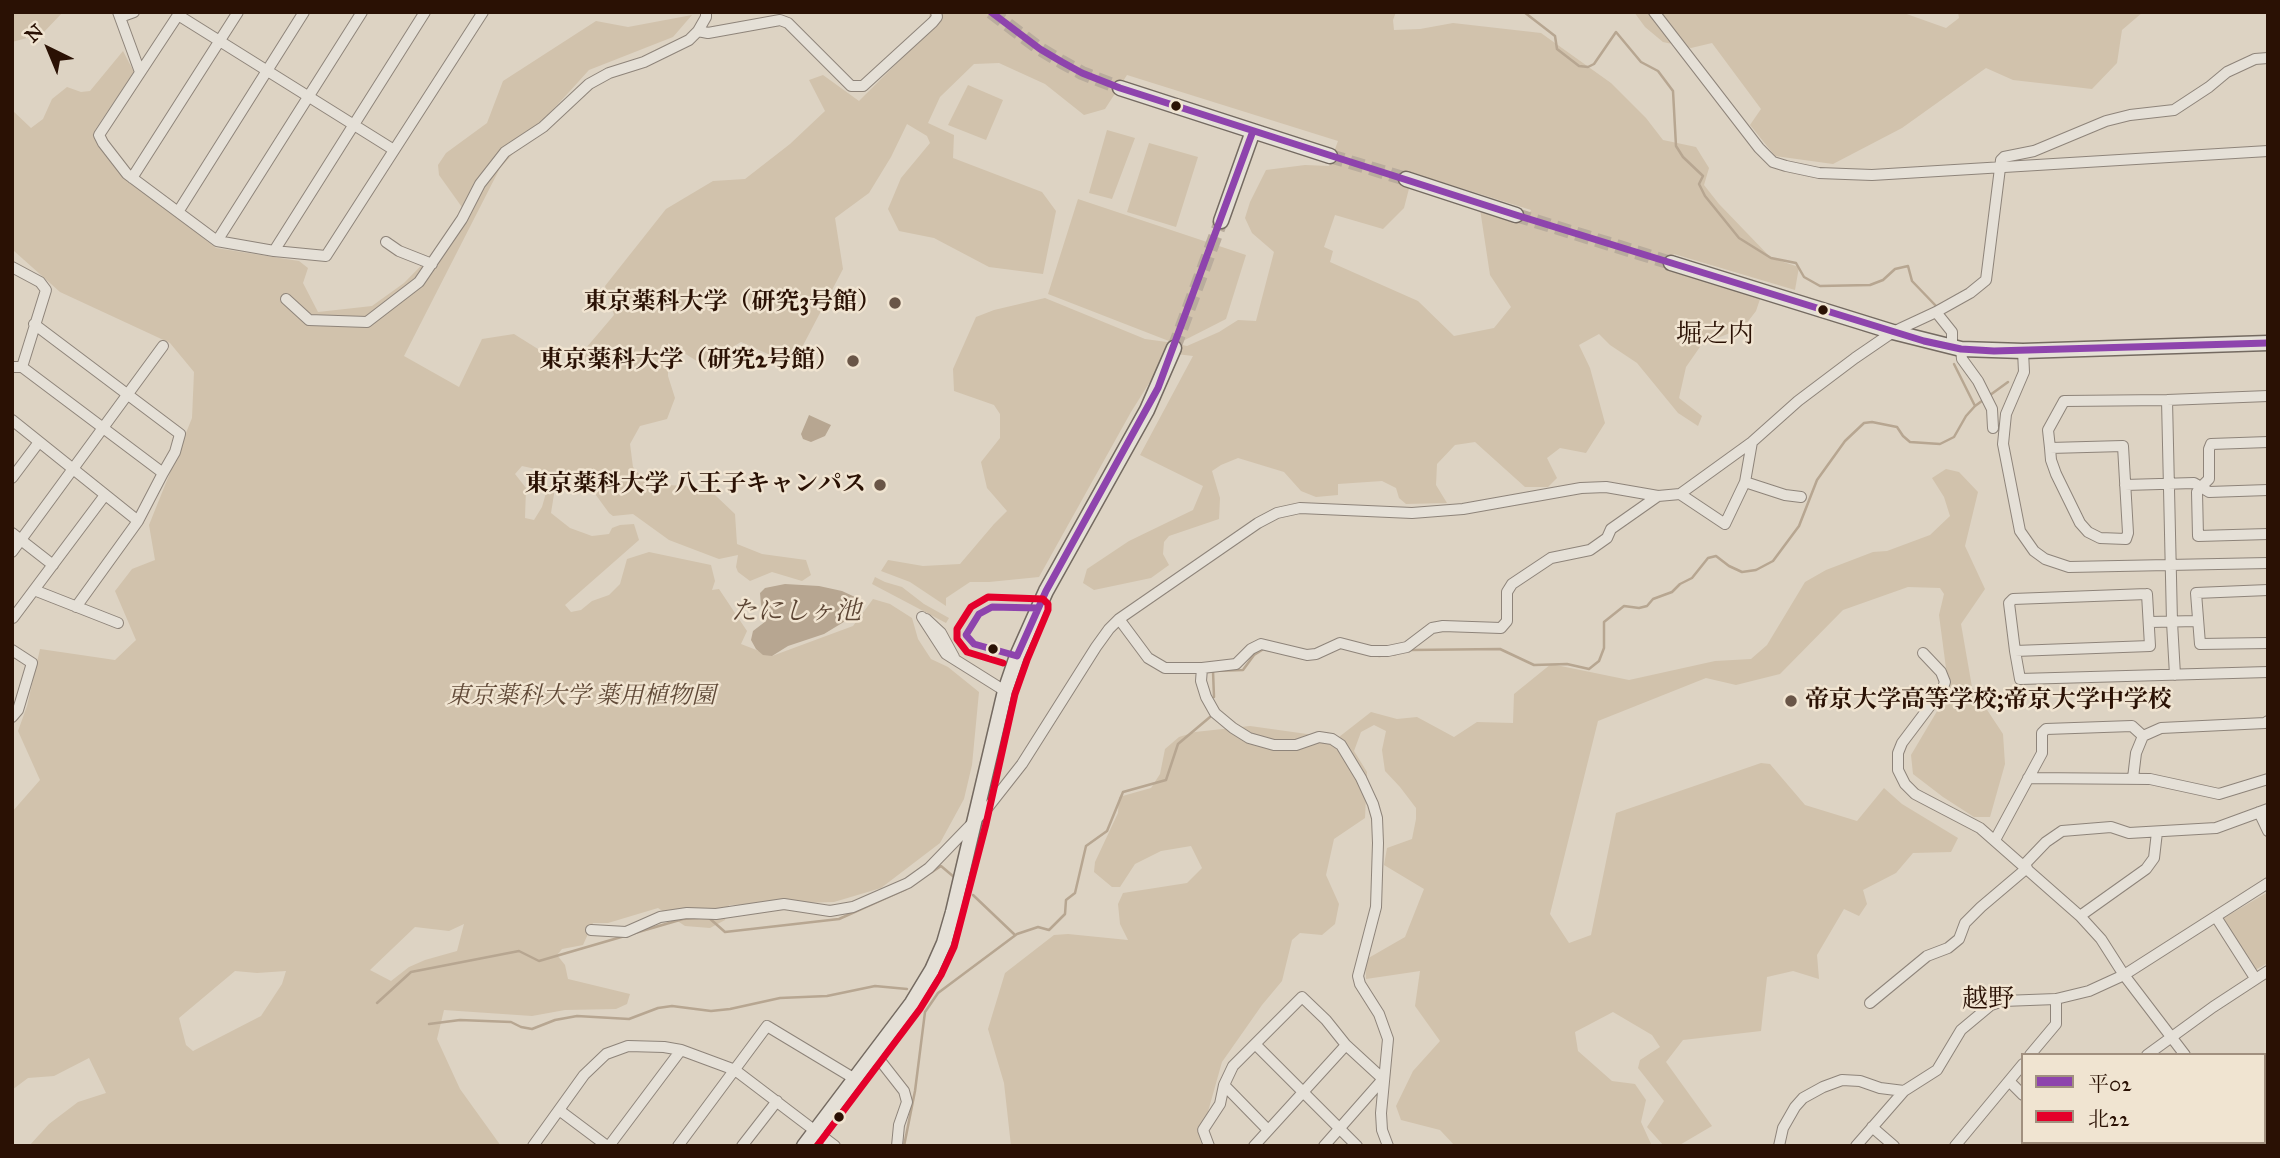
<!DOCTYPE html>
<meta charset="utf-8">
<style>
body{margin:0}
#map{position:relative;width:2280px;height:1158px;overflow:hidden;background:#ddd3c3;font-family:"IM FELL Great Primer","Noto Serif JP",serif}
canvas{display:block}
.frame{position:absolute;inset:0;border:14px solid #2a1104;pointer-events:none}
.legend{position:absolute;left:2021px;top:1053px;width:245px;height:91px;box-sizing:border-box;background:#f0e4d1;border:2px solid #a1907f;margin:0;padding:9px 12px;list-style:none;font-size:21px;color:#2a1104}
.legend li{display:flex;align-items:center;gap:14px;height:35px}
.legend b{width:35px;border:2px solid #a1907f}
.north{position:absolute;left:14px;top:14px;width:70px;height:70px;-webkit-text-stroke:5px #f0e4d1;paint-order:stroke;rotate:317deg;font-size:19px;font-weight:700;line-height:28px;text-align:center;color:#2a1104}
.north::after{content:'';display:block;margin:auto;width:24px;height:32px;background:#2a1104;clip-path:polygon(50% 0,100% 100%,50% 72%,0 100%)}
</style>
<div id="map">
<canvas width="2280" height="1158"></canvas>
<div class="frame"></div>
<ul class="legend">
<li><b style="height:9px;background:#8e44ad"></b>平02</li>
<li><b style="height:9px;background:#e4002b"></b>北22</li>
</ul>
<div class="north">N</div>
</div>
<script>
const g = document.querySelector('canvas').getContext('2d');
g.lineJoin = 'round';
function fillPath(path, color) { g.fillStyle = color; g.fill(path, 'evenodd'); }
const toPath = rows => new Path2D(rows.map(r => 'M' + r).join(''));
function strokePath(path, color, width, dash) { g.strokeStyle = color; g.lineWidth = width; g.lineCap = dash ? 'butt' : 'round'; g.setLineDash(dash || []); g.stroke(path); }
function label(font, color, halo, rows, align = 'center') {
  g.font = font + ' "IM FELL Great Primer","Noto Serif JP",serif'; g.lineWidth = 5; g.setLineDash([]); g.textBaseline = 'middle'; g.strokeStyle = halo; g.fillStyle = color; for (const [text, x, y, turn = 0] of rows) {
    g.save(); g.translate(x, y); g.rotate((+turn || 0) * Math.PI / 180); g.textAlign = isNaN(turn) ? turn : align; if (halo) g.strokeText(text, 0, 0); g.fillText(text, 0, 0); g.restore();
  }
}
fillPath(toPath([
 [12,12,63,12,42,34,12,42],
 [930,12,1396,12,1393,20,1394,30,1420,29,1453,23,1541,33,1611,83,1646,118,1663,140,1696,147,1709,168,1704,185,1719,204,1771,258,1799,267,1795,290,1674,254,1670,268,1760,299,1756,311,1743,328,1702,344,1686,367,1679,398,1702,416,1698,426,1678,413,1637,363,1610,345,1599,334,1579,345,1590,368,1605,423,1586,453,1560,448,1547,458,1557,478,1548,487,1525,487,1475,442,1455,445,1437,464,1436,485,1447,503,1406,504,1399,498,1396,488,1382,481,1338,484,1338,495,1316,497,1301,491,1284,472,1238,458,1221,465,1212,471,1220,498,1219,519,1169,536,1164,542,1163,554,1169,565,1151,578,1094,590,1083,583,1087,569,1129,541,1193,510,1203,486,1140,455,1193,356,1168,353,1131,412,1039,577,989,582,970,582,946,598,946,606,910,582,881,571,888,560,923,566,960,564,994,524,1007,511,987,488,981,462,1000,438,1000,414,994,405,954,391,953,369,976,317,994,310,1045,298,1145,339,1174,343,1048,294,1078,199,1246,255,1226,319,1177,344,1187,346,1219,332,1238,320,1256,321,1274,252,1252,233,1245,218,1250,202,1266,170,1305,165,1329,166,1338,141,1127,75,1105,109,1084,115,1045,84,999,63,974,64,940,97,928,123,954,135,953,158,1042,192,1056,211,1043,274,989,267,934,238,899,231,888,209,901,178,930,143,927,136,907,124,891,157,869,193,835,218,843,269,798,355,768,354,741,342,721,354,700,363,668,343,668,376,675,398,667,419,640,426,630,444,633,467,648,484,686,486,715,495,735,514,737,544,762,554,806,560,811,575,802,581,772,572,750,581,738,572,736,567,738,555,719,559,711,556,669,540,633,514,613,516,609,513,585,480,522,466,515,474,526,488,525,518,534,520,542,507,548,486,555,488,551,513,570,528,592,536,609,534,612,528,620,525,634,524,639,540,565,605,571,612,581,610,592,601,609,595,620,584,627,559,649,552,711,565,715,581,712,590,719,589,747,631,741,644,772,656,853,626,873,599,890,604,912,618,918,639,931,659,948,667,979,692,972,765,964,799,940,843,881,888,834,902,729,905,725,920,710,928,685,926,658,908,608,923,593,923,583,945,562,949,557,955,565,965,568,979,630,994,627,1004,616,1009,565,1010,532,1016,444,1010,437,1039,460,1089,501,1146,29,1146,49,1124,78,1102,106,1093,89,1058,54,1076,28,1078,12,1090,12,812,40,780,18,731,27,706,40,649,115,660,136,640,115,591,132,569,155,560,149,525,192,418,194,372,170,343,60,292,14,251,12,247,12,110,31,128,43,119,52,99,67,87,81,92,90,91,123,51,134,72,95,130,118,171,216,248,299,261,308,268,303,283,318,312,372,306,404,283,469,217,439,175,438,165,446,153,487,123,503,81,596,21,628,27,692,15,673,37,589,70,500,168,404,356,459,387,482,339,514,334,562,364,586,348,614,315,605,286,666,209,713,181,745,179,790,144,825,111,809,80,823,75,859,101,926,34],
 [1413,173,1531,210,1524,224,1480,209,1490,275,1511,307,1494,328,1454,336,1418,301,1330,262,1333,251,1324,247,1335,215,1383,229,1404,208],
 [464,924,457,951,425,960,409,967,391,981,370,970,415,927,449,931],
 [235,971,257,973,286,971,282,984,261,1016,193,1051,186,1045,179,1018],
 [1634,12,1901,12,1946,28,1959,18,1958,12,2143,12,2122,30,2117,63,2092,89,2013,80,1986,68,1902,128,1833,164,1775,156,1750,125,1761,109,1712,43,1691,48,1663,42,1645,27],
 [968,85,1003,100,986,140,948,125],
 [1107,130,1135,138,1112,199,1089,193],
 [1149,143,1198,157,1176,227,1127,212],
 [1946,469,1959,472,1978,492,1965,546,1985,589,1961,624,1972,687,2003,734,2005,764,1990,817,1974,817,1943,797,1913,774,1911,755,1949,691,1939,615,1944,594,1940,588,1908,587,1843,610,1780,674,1736,685,1706,678,1598,721,1550,914,1569,943,1591,935,1616,813,1761,763,1770,764,1805,805,1857,821,1884,788,1902,804,1958,838,1951,852,1913,853,1896,873,1863,890,1867,904,1859,916,1844,909,1817,955,1819,979,1793,971,1767,977,1761,1031,1683,1040,1666,1062,1712,1126,1678,1146,1664,1146,1647,1127,1664,1101,1638,1068,1640,1060,1660,1047,1652,1035,1613,1012,1575,1032,1578,1051,1612,1081,1635,1084,1646,1100,1641,1122,1652,1146,1455,1146,1440,1130,1401,1120,1396,1106,1413,1071,1440,1041,1415,1006,1420,971,1366,979,1365,960,1405,937,1424,889,1384,865,1387,848,1412,839,1416,819,1416,808,1400,787,1385,771,1382,750,1386,731,1374,725,1361,732,1354,751,1367,772,1365,818,1334,839,1326,875,1339,904,1335,924,1322,935,1300,933,1292,940,1282,981,1262,1005,1222,1062,1200,1140,1202,1146,1011,1146,1004,1083,988,1029,1005,973,1054,935,1068,934,1128,940,1120,924,1118,904,1123,893,1187,883,1202,868,1191,846,1161,851,1135,864,1120,887,1112,887,1094,872,1095,862,1118,813,1119,797,1151,788,1160,774,1165,749,1179,737,1195,732,1250,726,1307,734,1339,737,1371,712,1397,719,1417,717,1454,737,1477,722,1513,723,1514,694,1551,664,1629,680,1715,661,1751,659,1767,645,1805,582,1826,570,1873,552,1887,551,1930,535,1950,516,1944,497,1932,478],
 [875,577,885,582,902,587,924,604,949,618,946,623,872,584],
 [2268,892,2268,963,2255,970,2222,919]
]), '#d1c2ac');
fillPath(toPath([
 [809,415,831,425,825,436,811,442,803,439,801,434],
 [785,584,819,586,842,591,855,597,859,601,855,611,847,620,824,634,788,646,772,656,763,655,756,649,751,640,753,631,766,621,767,617,761,605,760,593,765,588]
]), '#b7a691');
strokePath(toPath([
 [1524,12,1555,36,1557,49,1579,66,1588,67,1594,64,1616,32,1641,62,1658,71,1673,91,1676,146,1683,157,1703,176,1699,184,1705,196,1739,238,1771,258,1796,263,1804,277,1820,286,1870,285,1883,280,1895,269,1908,266,1912,281,1937,307],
 [1954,364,1975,406],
 [1410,650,1500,649,1534,665,1567,664,1589,669,1599,661,1604,648,1604,622,1624,606,1639,608,1647,606,1653,599,1672,592,1680,584,1692,578,1708,558,1716,556,1729,566,1742,572,1756,570,1773,561,1799,526,1817,480,1845,441,1864,423,1872,422,1897,427,1903,436,1910,442,1940,444,1954,437,1966,416,1975,406,2008,382],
 [1379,656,1396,654],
 [1214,697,1213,671,1243,670,1254,655,1265,648],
 [932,872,941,866,954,877],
 [973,895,1015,935],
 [708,917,725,932,839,919,906,889],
 [377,1003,411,972,519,951,539,961,683,919,698,918],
 [429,1024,460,1020,511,1022,521,1027,532,1029,555,1020,577,1016,629,1019,658,1008,672,1006,711,1011,730,1009,780,998,827,996,875,986,907,989],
 [904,1146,915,1091,925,1012,938,993,1017,934,1038,927,1049,930,1065,914,1066,900,1075,893,1086,846,1107,831,1123,792,1166,780,1178,744,1210,717]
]), '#b7a691', 2.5);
strokePath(toPath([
 [991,12,1040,49,1062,62,1082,73,1120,88],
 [1330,156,1406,179],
 [1516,215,1671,263],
 [1174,348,1221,221]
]), '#b9ac9d', 14, [14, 7]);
const street = toPath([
 [118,12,140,72],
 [180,12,99,135,103,143,127,174,217,241,274,251,326,256,483,12],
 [1654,12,1759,148,1773,162,1786,166,1819,173,1872,175,2268,151],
 [178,15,394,150],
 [120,17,134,12],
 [698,31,708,33,780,20,788,23,851,86,863,86,933,22,937,17,936,12],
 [132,178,238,12],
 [178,212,304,12],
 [217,241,362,12],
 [386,242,399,251,432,264],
 [274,251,425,12],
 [12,267,40,282,46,290,22,367],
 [286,299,309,320,367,322,419,282,462,219,480,184,505,152,543,127,589,84,609,73,644,62,689,40,698,31,706,17,706,12],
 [1936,312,1952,332,1952,347],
 [34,324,180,434,175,452,163,473],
 [1961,349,1962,359,1978,381,1992,409,1993,428],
 [2023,351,2024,372,2006,414,2003,444,2020,531,2034,551,2045,559,2069,567,2268,563],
 [12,367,22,367,163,473,138,521],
 [2167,400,2172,622,2175,675],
 [12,420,138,521,76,607],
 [2268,442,2211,444,2209,449,2209,479,2201,487,2209,492,2268,490],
 [2050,448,2123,446,2128,533,2126,539,2100,538,2088,532,2080,523,2056,474,2051,460,2050,448,2048,430,2064,401,2167,400,2268,396],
 [12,478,39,442],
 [1745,482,1785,495,1801,497],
 [2125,485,2194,483,2201,487,2197,492,2198,536,2268,534],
 [1680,494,1725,524,1745,482,1752,442],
 [12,533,53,565],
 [12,552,163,346],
 [34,590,118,623],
 [2268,590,2196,593,2200,644,2268,643],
 [2147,594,2150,646,2015,651,2009,603,2013,599,2147,594],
 [922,617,946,654,1005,691],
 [13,618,105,495],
 [926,619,941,633,954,657],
 [1119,619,1148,658,1165,668,1202,668,1236,664,1251,649,1261,644,1307,655,1316,654,1340,643,1371,651,1388,651,1407,647,1432,628,1443,626,1501,628,1507,621,1507,592,1512,584,1551,558,1590,550,1607,538,1611,529,1658,496],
 [2150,622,2197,621],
 [12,650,32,663,18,710,12,717],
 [2015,651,2020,679,2268,672],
 [1923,653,1941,672,1945,682,1942,690,1902,743,1898,753,1898,770,1905,784,1915,794,1980,828,2080,916,2101,939,2124,975,2185,1055],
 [1202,668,1201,681,1206,697,1215,713,1233,728,1249,738,1274,745,1296,745,1319,737,1332,739,1341,745,1361,778,1373,804,1377,818,1378,843,1376,907,1358,976,1360,984,1379,1014,1388,1039,1381,1113,1382,1130,1388,1146],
 [2028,778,2150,779,2219,794,2268,779],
 [2133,778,2136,753,2143,736,2161,728,2265,723,2268,721],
 [2259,812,2268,831],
 [1995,840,2042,753,2042,733,2046,729,2132,726,2143,736],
 [2024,865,2046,842,2062,831,2111,827,2129,833,2216,828,2268,809],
 [2080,916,2146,869,2154,858,2157,832],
 [2216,917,2255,978],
 [591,930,626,932,660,917,687,913,716,914,784,904,830,911,853,907,908,883,929,868,989,806,1022,764,1096,647,1109,629,1119,619,1258,523,1277,513,1300,508,1412,513,1463,509,1581,488,1606,487,1658,496,1680,494,1752,442,1798,401,1855,358,1893,332,1936,312,1970,293,1986,280,2001,160,2004,157,2034,151,2106,121,2130,115,2174,110,2209,87,2227,72,2255,59,2268,58],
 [1870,1003,1927,956,1948,948,1959,939,1965,923,1981,907,2027,868],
 [1256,1045,1357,1146],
 [875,1054,904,1091,907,1102,899,1125,897,1146],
 [2030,1055,2056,1024,2056,999],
 [2147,1055,2213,1007,2268,971],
 [2009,1081,2023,1095],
 [1224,1085,1268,1130],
 [559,1110,607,1146],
 [1872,1127,1894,1146],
 [2069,1142,2072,1146],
 [2251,1142,2254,1146],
 [533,1146,584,1075,606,1054,628,1046,664,1047,681,1050,735,1070,835,1146],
 [609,1146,681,1050],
 [678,1146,767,1026,855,1079],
 [742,1146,777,1101],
 [1209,1146,1203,1130,1220,1104,1224,1085,1233,1066,1302,997,1326,1020,1346,1045,1383,1079,1324,1146],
 [1254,1146,1346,1045],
 [1779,1146,1783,1128,1795,1107,1803,1098,1823,1087,1842,1080,1860,1081,1880,1088,1904,1091],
 [1856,1146,1904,1091,1937,1070,1961,1030,1991,1005,2003,1001,2056,999,2089,991,2124,975,2268,883],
 [1955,1146,2023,1064]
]);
const secondary = toPath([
 [1120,88,1330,156],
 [1406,179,1516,215],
 [1221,221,1253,131],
 [1671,263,1893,332,1961,349,2023,351,2268,343],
 [804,1146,912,1003,932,970,944,943,953,912,1005,691,1017,656,1046,591,1147,410,1174,348]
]);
const primary = toPath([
 [2264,1069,2268,1067],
 [2264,1092,2268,1089],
 [2163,1146,2167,1142],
 [2193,1146,2197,1142]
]);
strokePath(street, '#8e847a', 12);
strokePath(secondary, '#746a61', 17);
strokePath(primary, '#746a61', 18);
strokePath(street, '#e5e0d7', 10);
strokePath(secondary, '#e5e0d7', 14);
strokePath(primary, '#e0dad1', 16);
strokePath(toPath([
 [991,12,1040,49,1062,62,1082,73,1120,88,1516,215,1924,341,1961,349,1994,351,2268,343],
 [1038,608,992,607,979,614,966,635,974,644,1017,656,1046,591,1158,388,1253,131]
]), '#8e44ad', 7);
strokePath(toPath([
 [817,1146,920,1009,941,975,954,947,986,824,1015,694,1027,660,1048,610,1048,604,1043,599,988,597,971,607,957,629,957,639,967,652,1003,663]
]), '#e4002b', 7);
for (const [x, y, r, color] of [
 [1176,106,6,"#2a1104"],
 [895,303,7,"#695547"],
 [1823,310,6,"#2a1104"],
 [853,361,7,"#695547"],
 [880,485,7,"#695547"],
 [993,649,6,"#2a1104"],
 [1791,701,7,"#695547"],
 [839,1117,6,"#2a1104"]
]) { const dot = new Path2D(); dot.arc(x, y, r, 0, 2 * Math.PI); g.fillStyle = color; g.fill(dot); strokePath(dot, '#f0e4d1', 2.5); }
label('bold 24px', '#2a1104', '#f0e4d1', [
 ["東京薬科大学（研究3号館）",881,303],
 ["東京薬科大学（研究2号館）",839,361],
 ["東京薬科大学 八王子キャンパス",866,485],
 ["帝京大学高等学校;帝京大学中学校",1805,701,"left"]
], 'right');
label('italic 24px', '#614a38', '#f0e4d1', [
 ["東京薬科大学 薬用植物園",581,697]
]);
label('26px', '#2a1104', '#f0e4d1', [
 ["堀之内",1715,336],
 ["越野",1988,1001]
]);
label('italic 26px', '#5c4534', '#f0e4d1', [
 ["たにしヶ池",796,613]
]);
</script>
